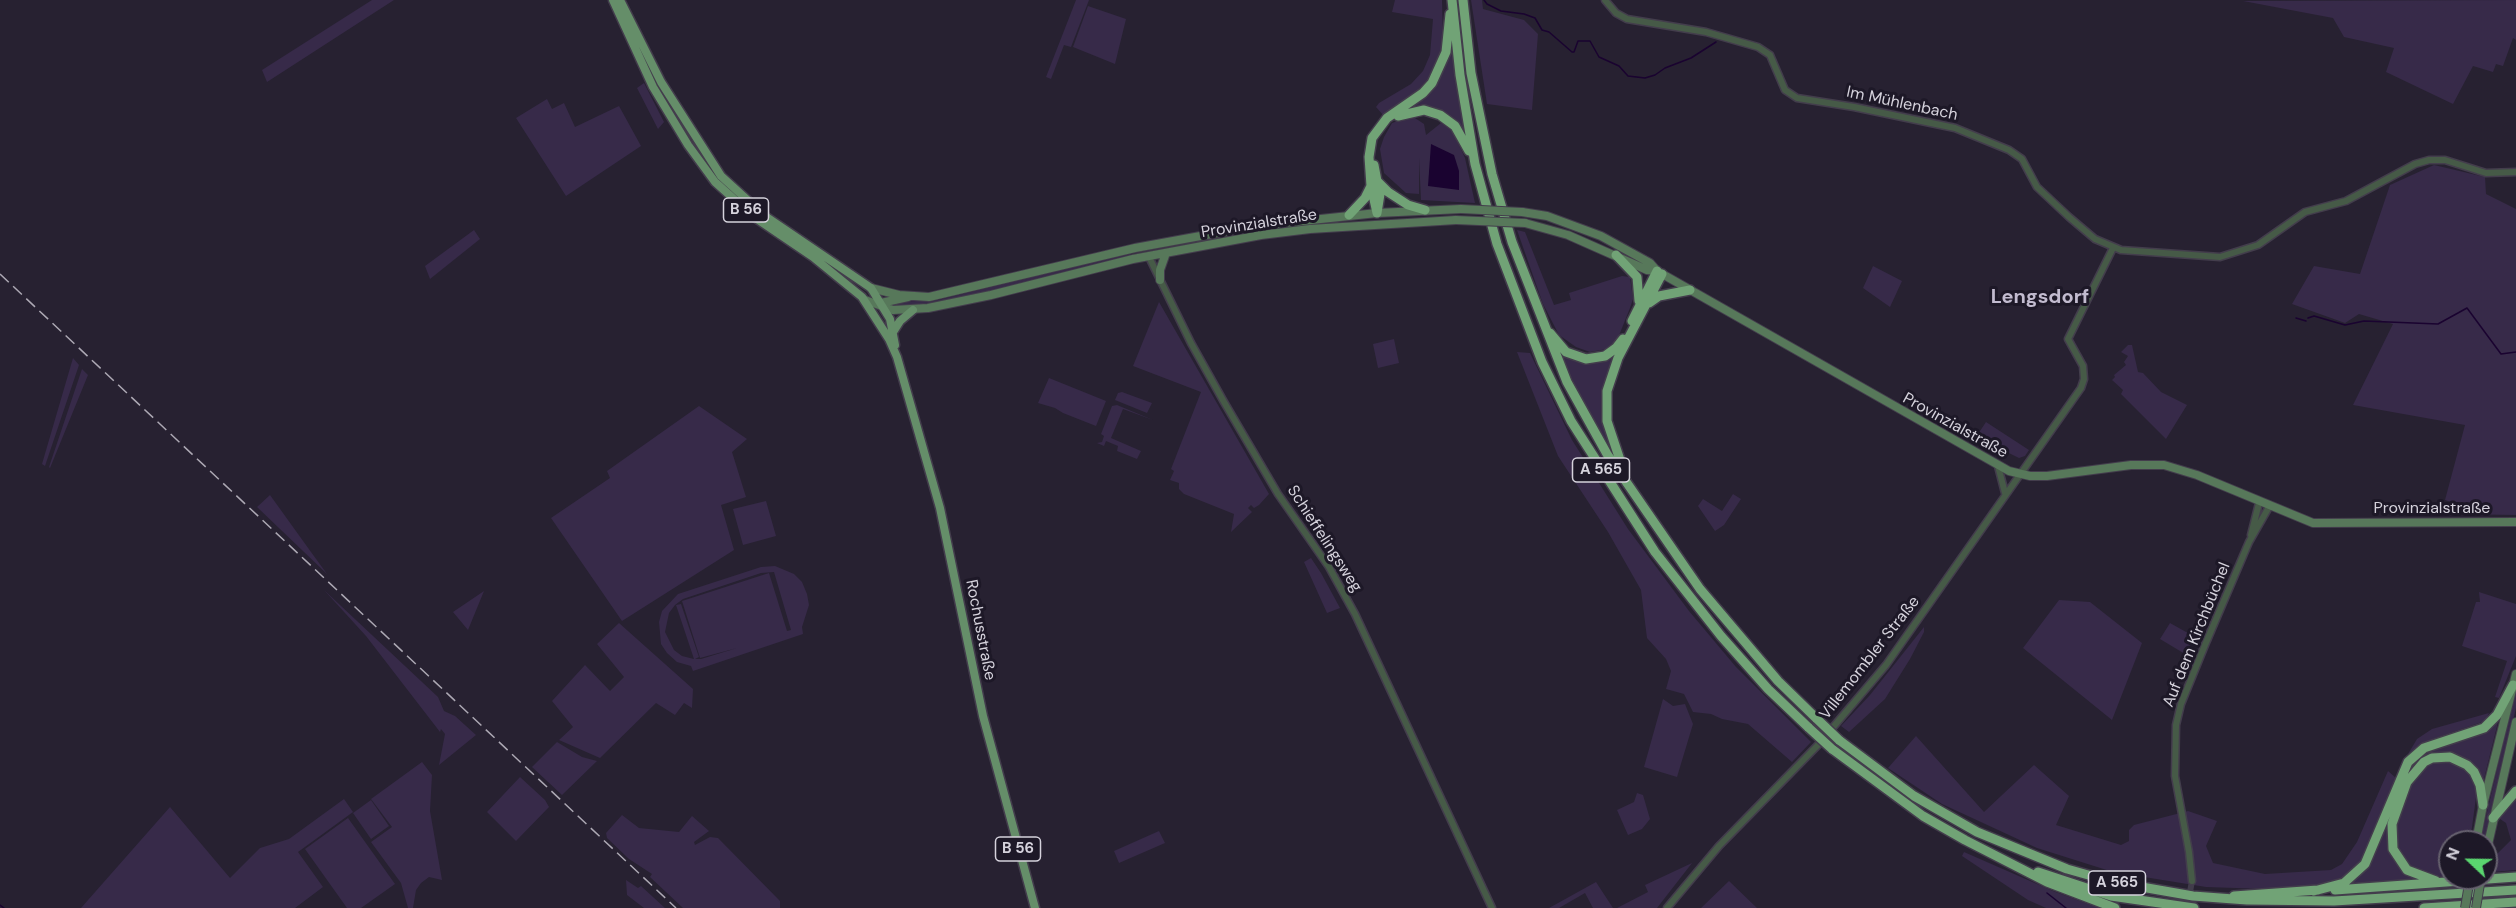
<!DOCTYPE html>
<meta charset="utf-8">
<style>
body{margin:0}
#map{position:relative;width:2516px;height:908px;overflow:hidden;background:#272131;font-family:"DM Sans",sans-serif}
canvas{display:block}
.north{position:absolute;left:2438px;top:830px;width:60px;height:60px;box-sizing:border-box;background:#1d1827;border:2px solid #67626f;border-radius:50%;rotate:292deg;font-size:16px;font-weight:700;line-height:24px;text-align:center;color:#d5d2dc}
.north::after{content:'';display:block;margin:auto;width:21px;height:27px;background:#5ad56f;clip-path:polygon(50% 0,100% 100%,50% 72%,0 100%)}
</style>
<div id="map">
<canvas width="2516" height="908"></canvas>
<div class="north">N</div>
</div>
<script>
const g = document.querySelector('canvas').getContext('2d');
g.lineJoin = 'round';
function fillPath(path, color) { g.fillStyle = color; g.fill(path, 'evenodd'); }
const toPath = rows => new Path2D(rows.map(r => 'M' + r).join(''));
function strokePath(path, color, width, dash) { g.strokeStyle = color; g.lineWidth = width; g.lineCap = dash ? 'butt' : 'round'; g.setLineDash(dash || []); g.stroke(path); }
function label(font, color, halo, rows, align = 'center') {
  g.font = font + ' "DM Sans",sans-serif'; g.lineWidth = 6; g.setLineDash([]); g.textBaseline = 'middle'; g.strokeStyle = halo; g.fillStyle = color; for (const [text, x, y, turn = 0] of rows) {
    g.save(); g.translate(x, y); g.rotate((+turn || 0) * Math.PI / 180); g.textAlign = isNaN(turn) ? turn : align; if (halo) g.strokeText(text, 0, 0); g.fillText(text, 0, 0); g.restore();
  }
}
fillPath(toPath([
 [372,0,394,0,267,82,262,70],
 [1076,0,1089,0,1071,47,1064,45,1051,79,1046,77],
 [1395,0,1442,0,1443,39,1439,58,1427,80,1416,92,1383,115,1376,107,1379,103,1411,84,1423,71,1430,55,1433,19,1392,12],
 [1471,0,1482,0,1483,9,1524,20,1538,34,1532,110,1487,104],
 [2516,0,2516,40,2513,38,2503,66,2496,64,2493,72,2473,66,2453,104,2386,72,2394,48,2344,37,2333,18,2243,1],
 [1088,6,1126,19,1115,64,1073,47],
 [1451,44,1465,137,1440,112,1400,112,1417,100],
 [644,83,664,122,658,129,637,88],
 [547,99,552,109,564,103,575,127,619,106,641,146,566,196,516,118],
 [1412,116,1424,124,1426,135,1441,123,1452,130,1465,158,1475,203,1421,200,1419,158,1419,194,1406,193,1384,173,1380,149,1384,137,1392,123],
 [2434,165,2485,177,2486,194,2516,209,2516,515,2452,514,2451,502,2445,500,2465,425,2353,405,2393,324,2359,314,2345,323,2292,304,2314,266,2360,274,2390,185],
 [474,230,480,239,430,279,425,266],
 [1517,230,1525,232,1554,305,1571,300,1569,293,1622,276,1630,277,1633,299,1630,308,1618,338,1607,349,1590,352,1576,347,1559,335,1543,304],
 [1130,253,1131,257,950,301,896,307,893,302,938,300],
 [1873,266,1902,281,1890,307,1863,288],
 [1159,302,1269,494,1259,505,1254,508,1251,505,1248,508,1252,512,1231,532,1234,514,1184,494,1179,489,1179,483,1170,480,1174,471,1171,469,1201,392,1133,366],
 [1394,339,1399,363,1378,368,1373,344],
 [2128,345,2132,345,2138,372,2143,373,2161,392,2187,405,2166,439,2121,394,2123,390,2112,380,2115,377,2114,375,2126,365,2124,362,2128,356,2121,352],
 [1556,347,1572,358,1616,351,1606,428,1610,447,1586,407],
 [1517,352,1530,353,1572,440,1628,529,1689,611,1736,667,1811,742,1792,762,1748,724,1722,719,1711,714,1693,712,1684,694,1666,689,1671,671,1666,659,1647,638,1641,590,1608,532,1558,456],
 [73,358,79,365,45,466,42,464],
 [82,369,88,375,50,468,49,467],
 [1049,378,1106,401,1096,426,1063,413,1055,408,1038,403],
 [1122,392,1152,403,1147,413,1115,400,1118,393],
 [1117,405,1153,420,1123,409,1111,438,1141,451,1137,459,1117,451,1118,446,1106,441,1104,446,1097,443,1102,442,1104,436,1101,434,1112,406],
 [699,406,747,439,732,452,746,497,721,505,734,550,622,621,551,518,610,478,607,471],
 [1986,422,2029,450,2025,456,2019,458,1976,437],
 [1733,494,1741,499,1724,525,1715,531,1698,506,1703,499,1722,511],
 [270,495,311,552,327,574,257,507],
 [766,501,776,536,743,545,733,509],
 [1311,558,1321,573,1340,608,1327,613,1304,562],
 [775,566,794,574,802,582,807,594,809,605,802,627,803,634,693,671,691,666,677,662,667,653,661,644,659,622,662,611,678,594,761,567],
 [774,572,791,630,787,631,769,573,682,601,700,658,737,648,701,659,695,659,699,657,681,604,676,605,694,659,682,656,674,650,665,632,669,613,675,605,683,599,761,573],
 [324,590,438,697,444,711,455,716,476,735,439,765,445,734,441,729,440,732,366,636],
 [484,591,468,630,453,612],
 [2479,592,2516,604,2516,656,2499,698,2495,697,2507,661,2462,646,2476,602,2480,602],
 [2059,600,2090,602,2142,643,2112,720,2023,648],
 [619,623,693,689,692,708,684,703,675,715,656,703,600,758,559,740,573,727,552,701,585,665,610,691,624,677,597,644],
 [2170,623,2195,637,2185,654,2160,639],
 [1924,627,1924,632,1910,659,1885,699,1849,732,1841,726,1870,695],
 [2516,689,2516,708,2485,842,2480,842],
 [1663,699,1673,706,1685,704,1693,724,1677,777,1644,767],
 [2489,713,2485,721,2430,740,2408,754,2417,739,2432,729],
 [2499,718,2483,783,2472,763,2455,754,2433,753,2417,763,2405,779,2391,852,2406,873,2418,880,2347,886,2364,870,2411,765,2422,755,2439,745,2473,737,2488,729],
 [1916,736,1984,812,2034,765,2069,796,2056,825,2121,845,2129,841,2129,830,2134,825,2188,811,2217,821,2206,846,2213,863,2265,874,2331,870,2342,864,2357,842,2388,771,2396,778,2363,860,2349,877,2327,886,2265,889,2206,887,2113,872,2037,848,1942,804,1888,768],
 [557,742,582,757,597,761,562,795,532,767],
 [2435,761,2453,761,2469,771,2477,790,2470,842,2450,842,2450,878,2421,874,2411,869,2400,854,2395,841,2399,812,2413,778,2422,767],
 [422,762,432,775,430,811,442,880,429,877,421,883,416,890,413,908,408,908,401,883,371,842,392,827,371,799],
 [520,777,545,800,549,807,516,841,487,812],
 [1637,793,1643,795,1650,819,1642,829,1628,835,1617,810,1634,802],
 [2516,795,2516,870,2493,872,2497,854,2511,840,2506,823,2500,819],
 [344,799,353,812,298,852,323,887,295,908,81,908,170,807,230,878,260,848,289,839],
 [371,800,389,826,371,839,353,813],
 [622,815,639,828,679,832,692,816,709,831,694,842,695,845,710,837,718,838,780,901,780,908,683,908,650,877,652,874,629,859,607,838,606,833],
 [348,818,395,884,361,908,347,908,305,849],
 [1159,831,1165,843,1119,863,1114,851],
 [1964,852,2053,891,2099,908,2046,908,2028,900,1962,856],
 [1692,863,1657,908,1617,908,1648,892,1645,885],
 [626,880,638,888,641,886,665,908,644,908,627,895],
 [1729,881,1757,908,1701,908],
 [1596,882,1613,908,1593,908,1585,893,1559,908,1549,908]
]), '#372a49');
fillPath(toPath([
 [1431,144,1454,155,1459,171,1459,190,1428,186]
]), '#1a0330');
strokePath(toPath([
 [1484,0,1487,4,1501,11,1524,14,1535,18,1542,30,1549,32,1572,52,1574,52,1578,41,1590,41,1599,57,1619,66,1628,76,1645,78,1655,75,1665,68,1691,58,1716,42],
 [2296,318,2306,321],
 [2308,318,2314,316,2345,325,2364,321,2438,324,2467,308,2501,354,2516,352],
 [2047,893,2066,908],
 [0,905,4,908]
]), '#1a0330', 1.5);
strokePath(toPath([
 [2187,908,2192,881]
]), '#413c4b', 6, [6, 3]);
const tertiary = toPath([
 [1605,0,1616,13,1627,19,1706,32,1758,47,1770,55,1785,90,1797,98,1854,107,1955,128,2009,150,2022,159,2037,187,2069,217,2095,239,2121,250,2220,257,2258,245,2305,212,2346,201,2415,164,2429,160,2445,160,2486,173,2516,172],
 [1149,257,1191,343,1224,402,1278,494,1329,567,1355,614,1492,908],
 [1998,466,2005,493],
 [2251,535,2259,503],
 [2192,881,2189,852,2175,776,2176,725,2181,704,2205,645,2249,542,2269,507],
 [1667,908,1719,846,1817,746,1886,665,2081,388,2084,379,2083,366,2068,339,2113,248]
]);
const secondary = toPath([
 [1522,212,1547,216,1601,236,1650,263,1657,271],
 [1525,223,1568,235,1647,270,1657,271,2009,471,2030,476,2047,476,2131,465,2164,465,2197,475,2313,523,2516,522],
 [1160,280,1160,270,1166,253],
 [871,288,899,295,929,297,1135,248,1255,226,1377,213,1461,209],
 [865,300,893,310,928,308,991,295,1133,259,1261,235,1310,229,1456,220],
 [881,303,908,297],
 [2476,842,2483,805,2516,674],
 [2486,853,2516,722]
]);
const primary = toPath([
 [613,0,653,87,688,145,715,182,754,217,813,257,862,297,889,339,897,357,940,508,983,716,1035,908],
 [620,0,661,82,721,176,765,216,871,288,890,319,895,345],
 [893,332,900,321,913,310]
]);
const motorway = toPath([
 [1452,0,1460,75,1475,164,1497,244,1542,362,1571,421,1655,552,1721,636,1768,689,1809,728],
 [1463,0,1471,73,1492,174,1512,242,1567,382,1607,454,1700,589,1778,681,1817,719],
 [1398,116,1424,110,1440,115,1455,126,1469,151],
 [1374,165,1377,181,1388,192,1408,205,1425,210],
 [1377,213,1371,186,1369,157,1372,138,1387,118,1423,93,1432,83,1446,52,1450,14],
 [1377,213,1380,194,1378,183],
 [1349,215,1365,198,1371,186],
 [1616,255,1637,277,1639,301],
 [1649,303,1659,296,1690,290],
 [1632,321,1657,271],
 [1550,333,1566,352,1586,359,1605,356,1616,348,1623,339],
 [1623,469,1607,421,1607,391,1618,358,1662,274],
 [1839,740,1914,796,1977,832,2067,869,2113,882,2193,896,2247,900,2334,901,2516,890],
 [1832,749,1923,816,1965,840,2047,882,2115,908],
 [2493,818,2516,791],
 [2038,872,2111,896,2194,908],
 [2436,881,2407,870,2393,849,2392,824,2407,782,2424,762,2432,758,2450,757,2467,765,2474,772,2480,785,2483,805],
 [2335,890,2516,877],
 [2314,891,2344,883,2365,864,2408,762,2424,748,2484,728,2497,715,2513,685],
 [2234,896,2318,890],
 [2424,908,2516,902]
]);
strokePath(tertiary, '#433d4c', 9);
strokePath(secondary, '#433d4c', 10);
strokePath(primary, '#433d4c', 11);
strokePath(motorway, '#433d4c', 12);
strokePath(tertiary, '#465a47', 6);
strokePath(secondary, '#57785a', 8);
strokePath(primary, '#658e69', 8);
strokePath(motorway, '#71a376', 9);
strokePath(toPath([
 [0,274,676,908]
]), '#ada9b4', 1.5, [12, 6]);
const secondaryBridge = toPath([
 [1461,209,1522,212],
 [1456,220,1525,223],
 [2465,908,2470,878],
 [2476,908,2481,878]
]);
const motorwayBridge = toPath([
 [1817,719,1839,740],
 [1809,728,1832,749]
]);
strokePath(secondaryBridge, '#433d4c', 10, []);
strokePath(motorwayBridge, '#433d4c', 12, []);
strokePath(secondaryBridge, '#57785a', 8);
strokePath(motorwayBridge, '#71a376', 9);
for (const [x, y, w] of [
 [746,210,45],
 [1601,470,57],
 [1018,849,45],
 [2117,883,57]
]) { const box = new Path2D(); box.roundRect(x - w / 2, y - 12, w, 24, 4.5); g.fillStyle = '#1d1827'; g.fill(box); strokePath(box, '#d5d2dc', 1.5); }
label('bold 15px', '#d5d2dc', null, [
 ["B 56",746,210],
 ["A 565",1601,470],
 ["B 56",1018,849],
 ["A 565",2117,883]
]);
label('16px', '#d5d2dc', '#1d1827', [
 ["Im Mühlenbach",1902,104,12],
 ["Provinzialstraße",1259,224,-9],
 ["Provinzialstraße",1955,426,29],
 ["Provinzialstraße",2432,509],
 ["Schieffelingsweg",1324,539,57],
 ["Rochusstraße",980,630,79],
 ["Auf dem Kirchbüchel",2197,635,-68],
 ["Villemombler Straße",1870,658,-52]
]);
label('bold 20px', '#c2bbcf', '#1d1827', [
 ["Lengsdorf",2040,298]
]);
</script>
